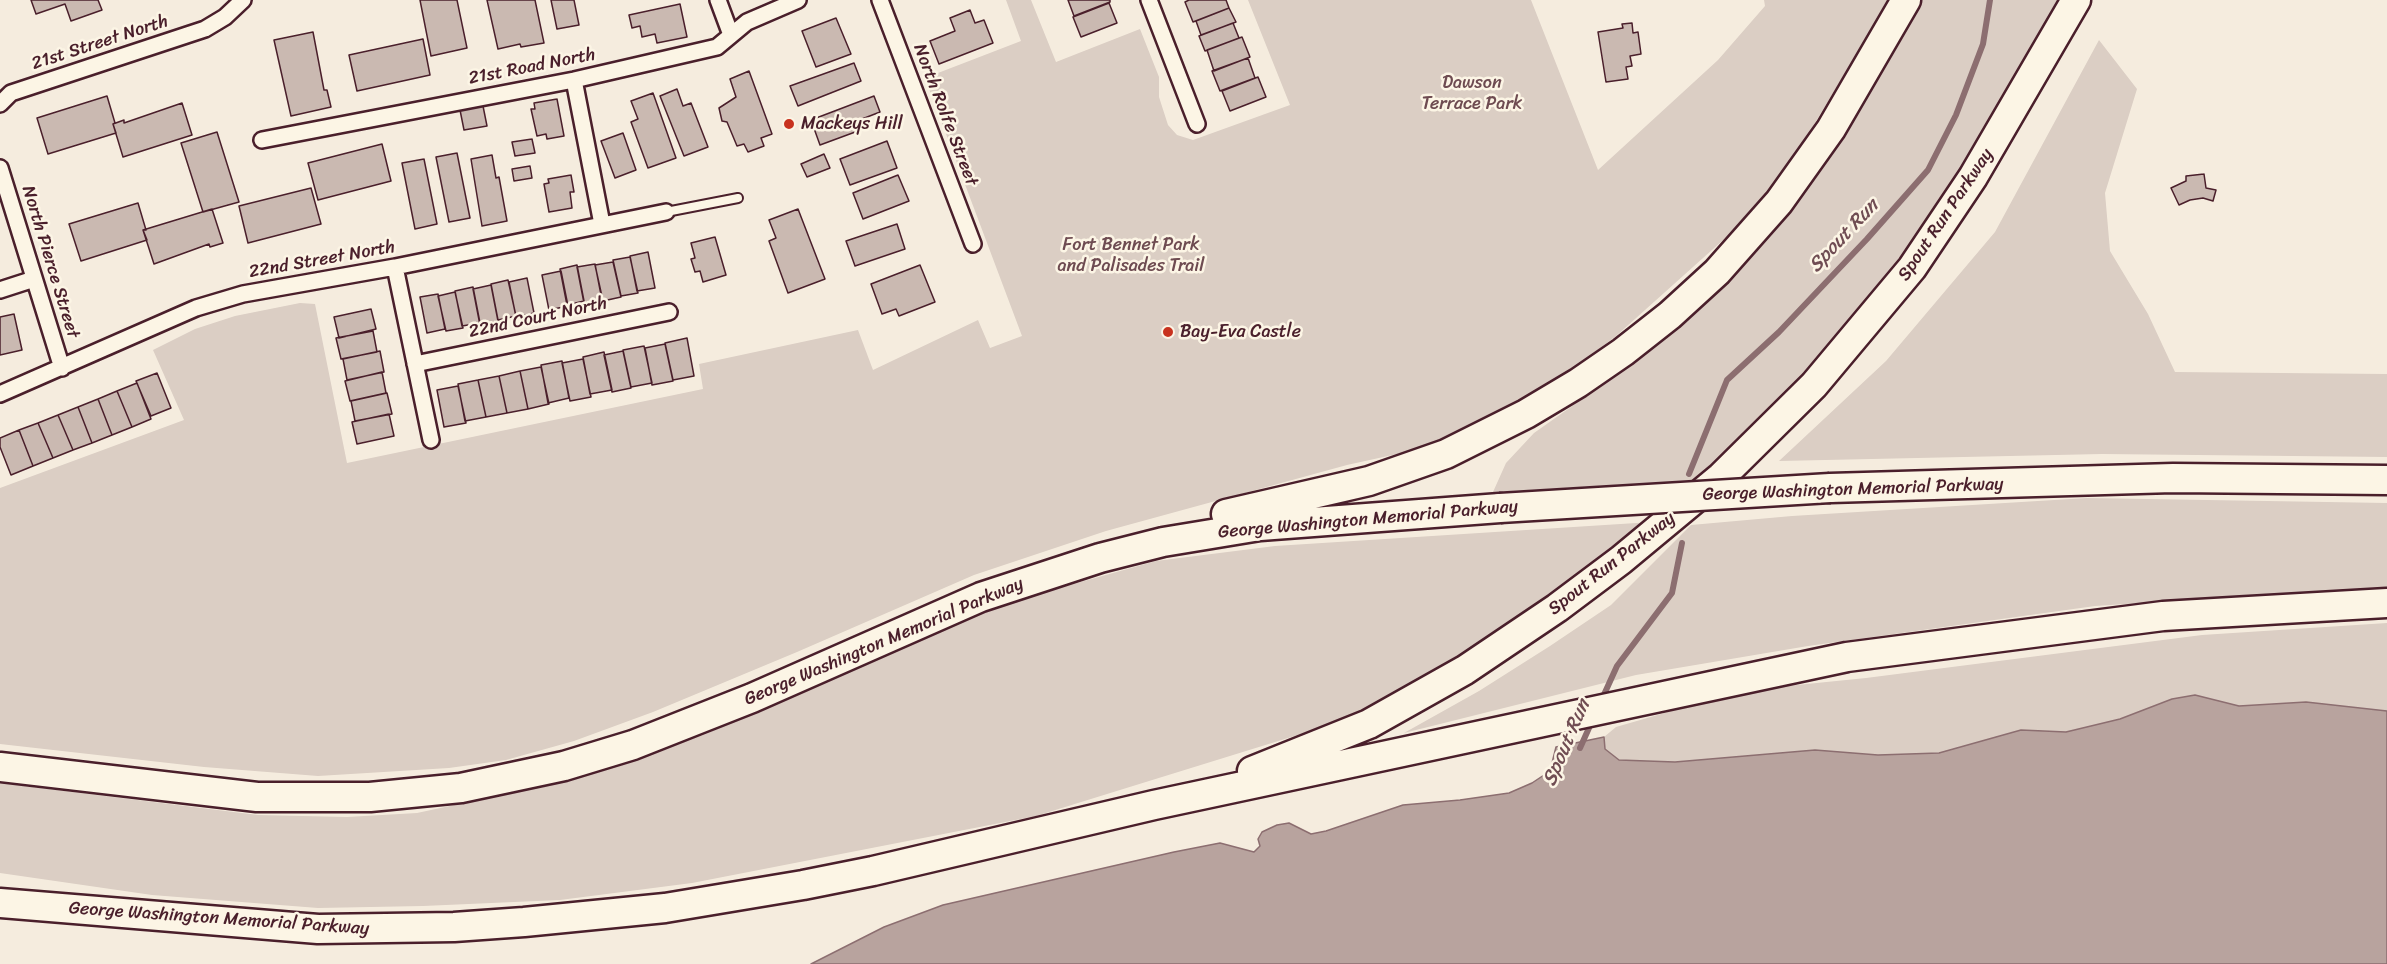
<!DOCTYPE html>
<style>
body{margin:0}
canvas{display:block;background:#f5ecde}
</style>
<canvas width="2387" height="964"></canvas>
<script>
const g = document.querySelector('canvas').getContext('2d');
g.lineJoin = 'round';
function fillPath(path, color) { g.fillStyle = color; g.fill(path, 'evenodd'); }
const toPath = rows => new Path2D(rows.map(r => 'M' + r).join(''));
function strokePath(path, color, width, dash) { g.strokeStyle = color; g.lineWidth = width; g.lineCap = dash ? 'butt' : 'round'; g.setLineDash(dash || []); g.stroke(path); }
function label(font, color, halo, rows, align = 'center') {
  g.font = font + ' Sriracha,sans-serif'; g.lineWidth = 5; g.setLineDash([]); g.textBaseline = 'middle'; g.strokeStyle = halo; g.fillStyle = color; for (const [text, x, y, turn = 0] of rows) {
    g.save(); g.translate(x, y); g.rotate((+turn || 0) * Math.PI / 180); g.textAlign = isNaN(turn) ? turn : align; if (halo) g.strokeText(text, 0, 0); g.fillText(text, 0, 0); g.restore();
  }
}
fillPath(toPath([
 [1006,0,1031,0,1056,62,1140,29,1159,77,1159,97,1168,125,1177,135,1193,140,1290,105,1248,0,1531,0,1598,170,1718,60,1765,6,1764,0,1889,0,1795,156,1751,215,1616,336,1562,377,1438,445,1347,465,1106,531,974,575,797,652,653,712,574,741,506,760,449,768,318,776,204,767,0,744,0,488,184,420,153,350,195,329,235,316,300,303,315,304,347,463,703,389,699,364,858,330,873,370,978,320,990,348,1022,336,925,78,1021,41],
 [1921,0,2061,0,1918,240,1824,353,1701,480,1493,492,1506,463,1534,433,1595,390,1676,325,1847,123],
 [2099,40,2137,89,2105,193,2110,251,2148,314,2175,372,2387,374,2387,457,2102,454,1779,461,1886,361,1995,232],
 [2087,498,2387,503,2387,587,2095,606,1808,646,1636,675,1404,733,1479,691,1550,646,1611,605,1691,525,1792,516],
 [1652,522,1534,611,1422,680,1330,725,1036,816,692,883,560,900,423,906,318,908,152,895,0,873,0,783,258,815,347,817,417,813,571,780,635,759,706,734,954,622,1034,595,1156,561,1275,546],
 [2387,623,2387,711,2306,702,2239,706,2194,695,2120,719,2066,732,2021,730,1939,753,1878,755,1815,750,1675,762,1618,760,1605,749,1604,737,1616,727,1675,710,1787,686,1866,678,2202,635]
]), '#dbcec4');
const water = toPath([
 [2195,695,2239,706,2306,702,2387,711,2387,964,811,964,884,927,943,905,1174,852,1220,843,1254,852,1260,846,1258,839,1262,832,1277,825,1289,823,1311,834,1326,831,1403,805,1460,800,1509,793,1532,783,1550,771,1556,747,1604,737,1605,749,1619,760,1675,762,1815,750,1878,755,1939,753,2021,730,2066,732,2120,719,2172,699,2195,695]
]);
fillPath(water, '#b8a39e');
strokePath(water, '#8c6e70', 1.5);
strokePath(toPath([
 [1689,474,1727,380,1779,332,1867,239,1928,170,1956,115,1983,44,1990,0],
 [1602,699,1617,666,1672,593,1682,543],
 [1580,748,1593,719]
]), '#8c6e70', 6);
const building = toPath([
 [31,0,98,0,102,10,71,21,65,4,36,14,31,0],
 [420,0,457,0,467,48,431,56,420,0],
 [487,0,535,0,544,43,521,47,520,44,498,49,487,0],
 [551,0,574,0,579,25,557,29,551,0],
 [1068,0,1110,0,1110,2,1074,16,1068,0],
 [1189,0,1226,0,1229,8,1193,22,1185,2,1189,0],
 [1109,3,1117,23,1081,37,1073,17,1109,3],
 [680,4,687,37,657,43,655,34,642,37,640,26,632,28,629,15,680,4],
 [1229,8,1236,22,1201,35,1196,21,1229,8],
 [970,10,975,23,984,20,993,43,939,64,930,41,955,31,950,18,970,10],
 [836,18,851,54,816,67,802,31,836,18],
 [1233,23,1239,38,1205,51,1199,36,1233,23],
 [1632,23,1633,33,1638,32,1641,54,1630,56,1632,66,1626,67,1628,79,1606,82,1598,32,1623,28,1622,24,1632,23],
 [313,32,324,90,327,90,331,107,291,116,274,40,313,32],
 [1242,37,1250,57,1214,71,1207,50,1242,37],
 [423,39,430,75,357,91,349,55,423,39],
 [1248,58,1255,78,1220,91,1212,71,1248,58],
 [854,63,861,81,798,106,790,86,854,63],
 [749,71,772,134,761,138,764,146,748,152,744,144,737,146,727,122,722,121,719,108,736,97,730,79,749,71],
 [1258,77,1266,97,1230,111,1222,91,1258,77],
 [677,89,683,106,691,103,708,147,684,156,660,96,677,89],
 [653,93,676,158,648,168,631,122,638,119,631,101,653,93],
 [107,96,115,123,113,124,116,133,48,154,37,118,107,96],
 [874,96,880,112,862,119,866,128,820,145,811,120,874,96],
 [557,99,564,136,547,139,546,134,537,136,531,109,535,109,534,103,557,99],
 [182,103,192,135,123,157,113,124,124,120,124,123,182,103],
 [483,106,487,126,464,130,460,110,483,106],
 [217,132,239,202,203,212,181,143,217,132],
 [623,133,636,170,615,178,601,141,623,133],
 [532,139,535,153,515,156,512,142,532,139],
 [887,141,897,168,850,185,840,159,887,141],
 [382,144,391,181,318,200,308,163,382,144],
 [457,153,470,218,449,222,436,157,457,153],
 [824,154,830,168,807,177,801,164,824,154],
 [492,155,496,178,499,177,507,221,482,226,471,159,492,155],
 [424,159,437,224,415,229,402,163,424,159],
 [530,166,532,178,514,181,512,169,530,166],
 [2204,174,2206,188,2216,190,2213,201,2203,198,2190,200,2179,205,2171,188,2186,181,2186,176,2204,174],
 [571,175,574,192,570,192,572,208,549,212,544,184,549,183,548,179,571,175],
 [898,175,909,201,863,219,853,193,898,175],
 [311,188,321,224,248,243,239,206,311,188],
 [138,203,146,230,143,230,147,240,81,261,69,224,138,203],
 [212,209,223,243,210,247,209,244,154,264,143,230,212,209],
 [798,209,825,279,788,293,769,241,776,238,769,220,798,209],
 [897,224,905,249,855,266,846,241,897,224],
 [715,237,726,275,703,282,700,271,695,272,691,259,695,258,691,243,715,237],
 [648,252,655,288,637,291,630,256,648,252],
 [630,257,638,293,621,296,613,260,630,257],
 [613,262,621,297,603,301,595,265,613,262],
 [595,264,602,300,584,303,577,267,595,264],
 [577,265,584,301,567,305,560,269,577,265],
 [920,265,935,302,899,316,896,309,882,314,871,284,920,265],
 [561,271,568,306,549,310,542,275,561,271],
 [527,278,534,313,516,317,509,282,527,278],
 [508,280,516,316,498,320,491,284,508,280],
 [491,285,498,321,480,325,473,289,491,285],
 [473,287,480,323,462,326,455,291,473,287],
 [455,292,463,328,446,331,438,296,455,292],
 [438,294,445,329,427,333,420,297,438,294],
 [371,309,376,329,339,338,334,317,371,309],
 [14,314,22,350,0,355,0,317,14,314],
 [373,331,377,352,341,359,336,338,373,331],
 [687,338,694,376,673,380,665,343,687,338],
 [665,344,673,381,652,385,645,348,665,344],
 [644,346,652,383,631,387,623,350,644,346],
 [380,351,384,372,347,380,343,359,380,351],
 [623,351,631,388,612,392,604,355,623,351],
 [604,352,612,390,590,394,583,357,604,352],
 [583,359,591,397,570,401,562,363,583,359],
 [562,361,569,398,548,403,541,365,562,361],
 [541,367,549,404,528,409,520,371,541,367],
 [520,371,528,409,507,413,499,376,520,371],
 [382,372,386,393,350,401,345,381,382,372],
 [157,373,171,408,151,416,136,381,157,373],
 [499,376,507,413,486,417,478,380,499,376],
 [478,380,486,417,465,421,458,384,478,380],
 [137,383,151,419,132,427,117,391,137,383],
 [458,386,466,423,444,427,437,390,458,386],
 [117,391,132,427,112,435,98,399,117,391],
 [387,393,392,414,355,421,351,401,387,393],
 [98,399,112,435,92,443,78,407,98,399],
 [78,407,92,443,73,450,58,415,78,407],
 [389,414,394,436,357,444,352,422,389,414],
 [58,415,73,450,53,458,38,423,58,415],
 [38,423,53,458,33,466,19,430,38,423],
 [19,430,33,466,11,475,0,447,0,438,19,430]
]);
fillPath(building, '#cab9b1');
strokePath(building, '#4a1f2b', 1.5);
const lane = toPath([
 [666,212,738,198]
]);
const street = toPath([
 [718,0,731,35],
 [880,0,973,244],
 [1149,0,1197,124],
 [574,80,602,224],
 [0,104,11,93,205,29,225,17,243,0],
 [262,140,574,80,717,47,747,22,798,0],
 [0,168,62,368],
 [395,267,431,440],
 [0,290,34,279],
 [415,364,669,312],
 [0,394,196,308,243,294,395,267,666,212]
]);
const highway = toPath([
 [1830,488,2173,478,2387,480],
 [1226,514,1369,481,1446,454,1526,414,1578,383,1623,352,1670,315,1717,272,1779,202,1831,129,1906,0],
 [0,767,257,797,370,797,461,788,564,766,633,745,752,698,981,597,1100,558,1163,542,1260,526,1500,508],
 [1252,771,1369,724,1465,670,1557,608,1621,560,1721,477,1814,385,1912,268,1973,177,2076,0],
 [0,903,318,929,454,927,524,922,665,908,803,885,873,871,1154,805,1847,657,2163,616,2387,603]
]);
strokePath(lane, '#4a1f2b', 12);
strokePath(street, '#4a1f2b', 20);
strokePath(highway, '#4a1f2b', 33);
strokePath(lane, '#fcf5e5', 8);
strokePath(street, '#fcf5e5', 15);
strokePath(highway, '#fcf5e5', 28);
const highwayBridge = toPath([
 [1500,508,1830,488]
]);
strokePath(highwayBridge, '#4a1f2b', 33, []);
strokePath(highwayBridge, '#fcf5e5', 28);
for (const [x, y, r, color] of [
 [789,124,6,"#c8321e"],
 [1168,332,6,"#c8321e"]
]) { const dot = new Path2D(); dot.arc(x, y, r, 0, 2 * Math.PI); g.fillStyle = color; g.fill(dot); strokePath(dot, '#fcf5e5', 2); }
label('18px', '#4a1f2b', '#fcf5e5', [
 ["21st Street North",100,43,-18],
 ["21st Road North",532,67,-11],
 ["North Rolfe Street",945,115,69],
 ["Spout Run Parkway",1946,215,-56],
 ["22nd Street North",322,260,-10],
 ["North Pierce Street",50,262,73],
 ["22nd Court North",538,318,-12],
 ["George Washington Memorial Parkway",1853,490,-2],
 ["George Washington Memorial Parkway",1368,520,-5],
 ["Spout Run Parkway",1612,564,-38],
 ["George Washington Memorial Parkway",884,642,-23],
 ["George Washington Memorial Parkway",219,919,4]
]);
label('18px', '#6e4b51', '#fcf5e5', [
 ["Dawson",1472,83],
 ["Terrace Park",1472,104],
 ["Fort Bennet Park",1131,245],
 ["and Palisades Trail",1131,266]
]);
label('18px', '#4a1f2b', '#fcf5e5', [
 ["Mackeys Hill",801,124],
 ["Bay-Eva Castle",1180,332]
], 'left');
label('italic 20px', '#704d53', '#fcf5e5', [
 ["Spout Run",1844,236,-47],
 ["Spout Run",1567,743,-67]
]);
</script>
